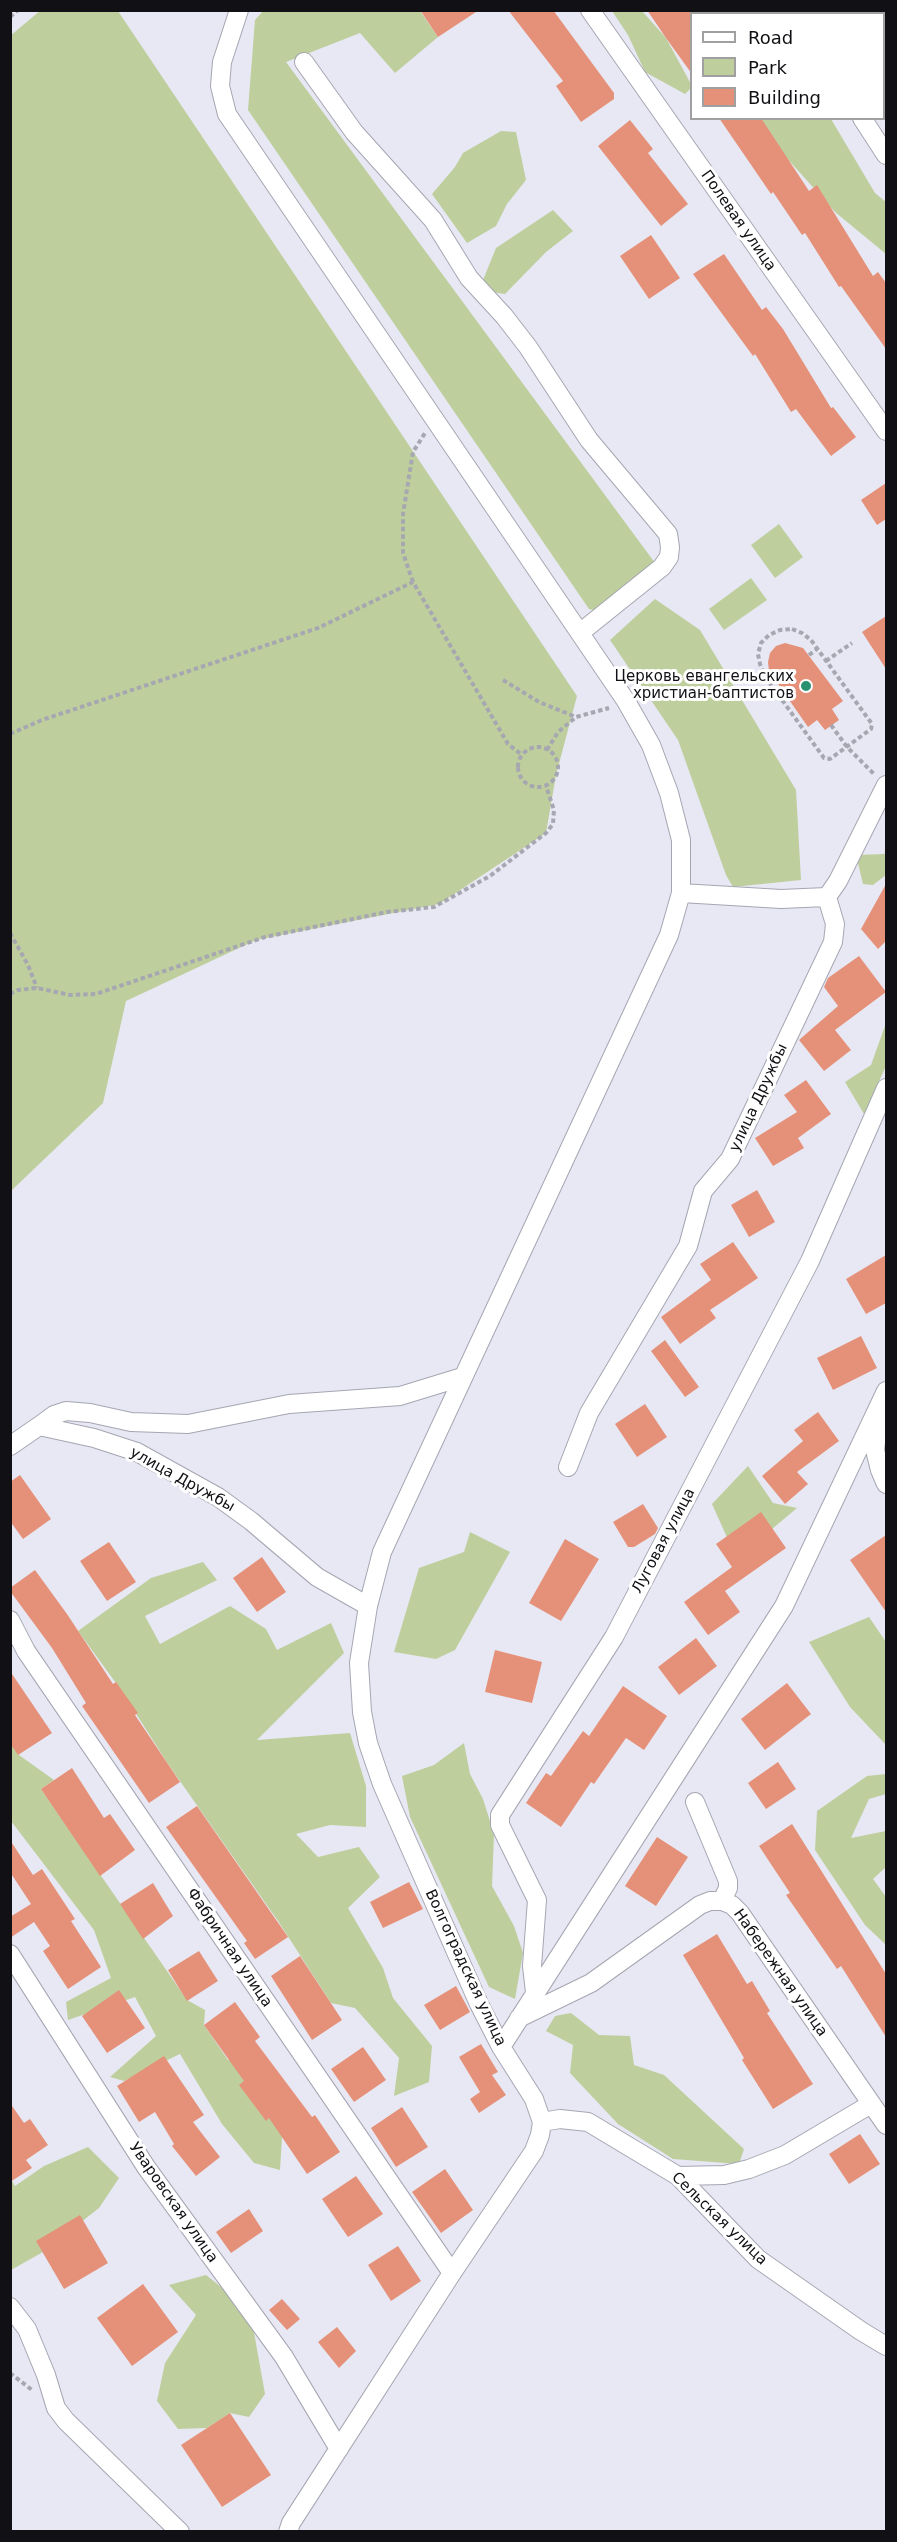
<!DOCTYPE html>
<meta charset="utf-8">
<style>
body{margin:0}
#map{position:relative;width:897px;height:2542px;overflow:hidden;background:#e7e8f4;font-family:"DejaVu Sans",sans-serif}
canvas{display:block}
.frame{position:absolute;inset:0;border:12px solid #111115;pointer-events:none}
.legend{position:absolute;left:690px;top:12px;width:195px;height:108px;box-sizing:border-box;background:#fff;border:2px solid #a0a0a1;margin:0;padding:8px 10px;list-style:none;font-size:18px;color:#111115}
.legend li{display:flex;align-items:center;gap:12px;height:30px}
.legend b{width:30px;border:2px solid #a0a0a1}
</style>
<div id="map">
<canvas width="897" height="2542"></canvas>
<div class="frame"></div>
<ul class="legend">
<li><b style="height:8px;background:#fff"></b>Road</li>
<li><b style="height:16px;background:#becf9d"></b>Park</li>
<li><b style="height:16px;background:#e59179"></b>Building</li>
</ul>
</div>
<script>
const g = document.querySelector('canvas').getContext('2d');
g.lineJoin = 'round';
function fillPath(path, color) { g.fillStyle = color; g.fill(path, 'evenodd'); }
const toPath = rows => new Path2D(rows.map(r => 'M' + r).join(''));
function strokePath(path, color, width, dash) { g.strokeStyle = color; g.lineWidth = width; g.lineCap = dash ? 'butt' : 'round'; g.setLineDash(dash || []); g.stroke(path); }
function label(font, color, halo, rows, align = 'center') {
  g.font = font + ' "DejaVu Sans",sans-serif'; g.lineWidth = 6; g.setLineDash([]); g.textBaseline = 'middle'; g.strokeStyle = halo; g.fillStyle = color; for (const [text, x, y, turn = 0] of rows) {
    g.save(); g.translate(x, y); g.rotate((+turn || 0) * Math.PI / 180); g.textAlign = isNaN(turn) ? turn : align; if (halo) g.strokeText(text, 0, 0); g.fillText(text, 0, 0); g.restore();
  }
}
fillPath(toPath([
 [41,10,118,11,577,696,556,775,546,833,439,904,256,940,126,1001,103,1103,11,1191,10,36],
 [263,11,420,11,438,37,395,73,360,33,286,62,655,563,605,613,589,609,248,110,255,20],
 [612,11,642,11,666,38,691,84,691,88,685,94,645,72,628,35],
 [761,119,831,119,875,193,886,202,886,254,835,212,785,156],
 [501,131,516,132,526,180,507,204,496,226,467,243,432,194,455,167,463,153],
 [553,210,573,231,546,252,505,294,479,290,496,248],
 [779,524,803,557,775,578,751,545],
 [751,578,767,600,724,630,709,609],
 [655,599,700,630,796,790,801,880,733,887,726,875,678,740,610,640],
 [886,852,886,875,873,885,863,884,856,855,884,854],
 [886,1023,886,1066,864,1114,845,1082,871,1065],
 [748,1466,773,1503,797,1508,772,1529,730,1544,712,1504],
 [470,1532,510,1552,455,1650,436,1659,394,1652,419,1568,464,1552],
 [203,1562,217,1580,145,1616,160,1644,230,1606,266,1629,277,1650,331,1623,344,1653,257,1740,350,1733,366,1786,366,1827,330,1825,296,1834,318,1857,359,1847,380,1877,348,1908,383,1968,393,1998,432,2046,429,2082,394,2096,399,2058,355,2008,331,2003,278,1921,168,1764,121,1690,78,1631,151,1578],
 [869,1617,886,1642,886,1745,850,1707,809,1642],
 [11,1743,19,1755,54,1780,41,1789,187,2000,205,2010,204,2025,228,2060,237,2063,266,2120,282,2109,295,2121,282,2137,280,2170,254,2163,222,2124,180,2054,124,2081,110,2077,156,2036,135,1997,68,2020,66,2002,111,1978,94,1930,11,1821],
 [464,1743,470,1774,483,1799,494,1834,492,1886,514,1926,523,1953,515,1999,489,1987,410,1817,402,1776,434,1765],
 [886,1774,886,1794,869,1799,851,1838,886,1831,886,1867,873,1879,886,1897,886,1945,865,1925,815,1850,817,1811,867,1776],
 [571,2013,599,2035,630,2036,634,2065,664,2075,744,2149,739,2164,673,2159,618,2124,570,2073,573,2045,546,2031,555,2016],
 [88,2147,119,2178,99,2208,43,2252,11,2270,10,2178,15,2186,44,2166],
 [206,2275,250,2310,265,2394,249,2417,230,2413,207,2428,178,2429,157,2401,165,2363,196,2315,169,2285]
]), '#becf9d');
fillPath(toPath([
 [420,10,479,10,438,37],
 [508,10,553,10,614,93,614,99,581,122,556,86,563,81],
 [647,10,692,10,692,74,666,38],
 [719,118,761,118,809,191,817,185,873,276,878,272,886,283,886,349,841,286,839,287,805,233,802,235,773,192,771,194],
 [630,120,653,149,648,153,688,204,661,226,598,146],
 [651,235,680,278,649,299,620,256],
 [724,254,762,310,766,307,783,329,831,408,833,407,856,437,831,456,796,409,791,412,755,354,753,356,693,274],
 [886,483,886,519,877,525,861,500],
 [886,616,886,669,862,632],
 [785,643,803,648,843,701,832,709,839,720,825,730,817,720,808,727,769,671,768,662,770,653,776,646],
 [886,884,886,941,878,949,861,929],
 [859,956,886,992,835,1030,851,1050,824,1071,799,1040,838,1006,824,987,828,978],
 [806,1080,831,1114,798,1138,804,1148,773,1166,755,1138,797,1112,784,1095],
 [757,1190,775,1222,749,1237,731,1205],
 [733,1242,758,1278,710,1310,716,1318,680,1344,661,1317,711,1280,700,1264],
 [886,1255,886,1303,866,1314,846,1279],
 [861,1336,877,1368,833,1390,817,1358],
 [665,1340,699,1387,685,1397,651,1351],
 [645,1404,667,1437,637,1457,615,1424],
 [818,1412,839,1441,797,1472,808,1484,785,1504,762,1476,803,1441,794,1430],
 [20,1475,51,1519,23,1539,10,1521,10,1482],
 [643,1504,658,1528,655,1534,634,1547,628,1547,613,1522],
 [761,1512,786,1548,725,1591,740,1612,708,1635,684,1602,732,1567,716,1544],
 [886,1535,886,1612,850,1560],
 [565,1539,599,1559,561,1621,529,1603],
 [109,1542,136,1582,107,1601,80,1561],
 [262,1557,286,1592,257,1612,233,1578],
 [35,1570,67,1614,113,1684,116,1682,138,1713,135,1715,180,1782,149,1803,82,1706,86,1703,52,1648,10,1591,10,1588],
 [696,1638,717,1666,679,1695,658,1667],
 [495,1650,542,1662,532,1703,485,1692],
 [10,1671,52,1733,18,1755,10,1743],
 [787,1683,811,1714,765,1750,741,1719],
 [623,1686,667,1716,644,1750,626,1738,594,1784,591,1782,561,1827,526,1803,546,1773,551,1776,583,1731,589,1736],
 [778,1762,796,1789,766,1809,748,1783],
 [72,1768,104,1818,110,1814,135,1850,100,1876,41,1789],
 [197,1806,288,1937,255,1959,244,1943,247,1941,166,1827],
 [792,1824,886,1974,886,2037,841,1966,837,1969,786,1895,790,1893,759,1846],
 [657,1837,688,1857,656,1906,625,1886],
 [10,1840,33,1875,42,1869,75,1919,71,1921,101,1967,68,1989,43,1951,50,1946,34,1922,10,1938,10,1917,31,1904,10,1872],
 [409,1882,423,1909,383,1928,370,1902],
 [153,1883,173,1916,143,1939,120,1904],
 [717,1934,747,1984,752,1981,770,2011,767,2013,813,2084,773,2109,742,2060,744,2058,683,1955],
 [199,1951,218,1981,187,2001,168,1970],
 [300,1956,342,2020,312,2040,271,1976],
 [456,1986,470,2012,440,2030,424,2005],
 [119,1990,145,2028,107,2053,82,2016],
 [235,2002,260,2037,255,2041,312,2117,315,2115,340,2152,307,2174,269,2118,266,2121,239,2085,244,2081,204,2025],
 [481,2044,498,2072,492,2075,506,2095,479,2113,470,2099,480,2092,459,2057],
 [363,2047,386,2080,354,2102,331,2069],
 [164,2056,204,2115,193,2122,220,2157,196,2176,172,2146,174,2144,155,2112,139,2122,117,2086],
 [10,2103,24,2123,30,2119,48,2145,26,2160,32,2168,10,2182],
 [402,2107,428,2147,396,2167,371,2128],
 [860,2134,880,2164,849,2184,829,2154],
 [445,2169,473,2210,441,2233,412,2192],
 [356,2176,383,2214,348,2237,322,2199],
 [249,2209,263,2231,231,2253,216,2232],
 [80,2215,108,2263,64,2289,36,2241],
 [398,2246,421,2281,391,2301,368,2265],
 [143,2284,178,2332,132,2366,97,2318],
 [282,2299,300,2319,287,2330,269,2310],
 [337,2327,356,2351,339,2368,318,2342],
 [230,2413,271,2475,222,2507,181,2445]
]), '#e59179');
const minor = toPath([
 [239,10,222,62,220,86,227,114,626,701,651,745,669,793,681,840,681,893,669,935,382,1552,368,1606,359,1663,362,1712,368,1743,382,1784,479,2004,501,2047,534,2099,542,2122,540,2135,534,2151,452,2273,291,2523,288,2532],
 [590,10,886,431],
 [788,10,790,14],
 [304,62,354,132,433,220,469,278,504,316,528,347,589,440,668,534,670,547,669,557,662,567,581,632],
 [862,118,886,155],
 [681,893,781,899,827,897],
 [879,1419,875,1450,880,1470,886,1484],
 [39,1426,54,1415,66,1411,90,1413,131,1422,188,1424,289,1404,400,1396,462,1377],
 [10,1446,39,1426,94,1438,137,1452,218,1497,251,1521,317,1577,368,1606],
 [568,1467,589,1413,688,1246,703,1191,730,1159,833,942,835,924,827,897,838,881,886,785],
 [10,1620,26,1651,452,2273],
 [695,1802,728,1881,728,1888,722,1901],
 [10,1954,146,2167,284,2357,339,2449],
 [535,1992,532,1966,537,1900,500,1825,500,1815,614,1637,810,1261,886,1088],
 [519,2018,591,1983,700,1905,710,1901,722,1901,732,1905,740,1913,886,2125],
 [501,2047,784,1606,886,1391],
 [542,2122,560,2119,588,2122,678,2176,758,2259,861,2331,886,2346],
 [678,2176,724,2175,749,2169,785,2155,871,2104],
 [10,2307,27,2329,46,2375,56,2408,66,2421,180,2532]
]);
strokePath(minor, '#a5a6b2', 20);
strokePath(toPath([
 [10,17,18,10],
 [413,582,403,553,403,514,413,452,425,433],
 [792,629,802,633,811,640,872,724,871,729,830,759,824,758,764,675,760,664,758,654,761,643,769,635,780,630,792,629],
 [809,655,817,649],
 [826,661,852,643],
 [503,680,539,702,576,717,609,708],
 [831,725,847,747,874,774],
 [10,734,42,720,318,628,413,582,508,744,522,755],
 '518 767a20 20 0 1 1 40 0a20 20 0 1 1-40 0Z',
 [547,750,558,732,576,717],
 [10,933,28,965,37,988],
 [10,994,18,990,37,988,70,995,96,994,265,937,387,912,434,907,490,876,546,833,553,824,554,810,546,786],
 [10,2373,32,2390]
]), '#a6a7b0', 4, [4.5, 3]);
strokePath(minor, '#fff', 18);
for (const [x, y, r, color] of [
 [806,686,6,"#28916f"]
]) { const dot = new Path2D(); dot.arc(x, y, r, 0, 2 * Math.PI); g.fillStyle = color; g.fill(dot); strokePath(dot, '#fff', 2); }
label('15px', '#111115', '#fff', [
 ["Полевая улица",738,221,55],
 ["улица Дружбы",759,1098,-65],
 ["улица Дружбы",182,1480,29],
 ["Луговая улица",664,1541,-62],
 ["Фабричная улица",229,1948,56],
 ["Волгоградская улица",465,1968,65],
 ["Набережная улица",780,1973,55],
 ["Уваровская улица",173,2203,55],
 ["Сельская улица",719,2219,44]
]);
label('15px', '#111115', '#fff', [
 ["Церковь евангельских",794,677],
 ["христиан-баптистов",794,694]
], 'right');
</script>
